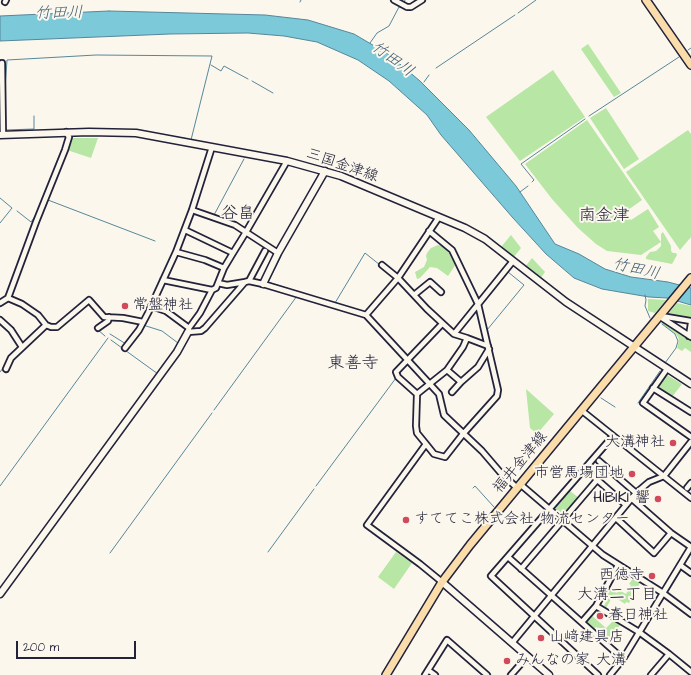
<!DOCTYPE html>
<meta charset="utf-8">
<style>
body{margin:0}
#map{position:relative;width:691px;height:675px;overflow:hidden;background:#fbf7ec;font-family:"Architects Daughter",sans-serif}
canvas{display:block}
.scale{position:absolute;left:16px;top:641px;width:120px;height:18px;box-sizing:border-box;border:2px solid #22223b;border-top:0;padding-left:5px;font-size:12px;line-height:14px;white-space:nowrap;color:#22223b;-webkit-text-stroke:3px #fbf7ec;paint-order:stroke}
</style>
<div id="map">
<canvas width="691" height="675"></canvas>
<div class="scale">200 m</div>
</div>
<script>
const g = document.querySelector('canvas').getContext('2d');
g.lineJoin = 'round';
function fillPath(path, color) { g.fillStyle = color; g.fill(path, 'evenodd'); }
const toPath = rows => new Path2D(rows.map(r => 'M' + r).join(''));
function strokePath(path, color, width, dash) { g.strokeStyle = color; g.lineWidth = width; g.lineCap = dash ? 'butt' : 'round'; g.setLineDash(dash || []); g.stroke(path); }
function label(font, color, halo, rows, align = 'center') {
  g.font = font + ' "Architects Daughter","Klee One",sans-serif'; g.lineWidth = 4; g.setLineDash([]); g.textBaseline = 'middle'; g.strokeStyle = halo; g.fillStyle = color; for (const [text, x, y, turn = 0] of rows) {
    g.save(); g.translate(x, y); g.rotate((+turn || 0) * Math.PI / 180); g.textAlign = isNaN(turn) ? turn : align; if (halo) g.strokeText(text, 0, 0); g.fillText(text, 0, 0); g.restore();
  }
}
fillPath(toPath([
 [588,44,621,93,614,97,581,49],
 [553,70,585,117,520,161,486,117],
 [606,108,639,159,624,169,590,118],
 [587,120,642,200,625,212,631,220,648,209,659,227,653,231,661,242,641,255,607,251,596,244,578,228,552,199,525,164],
 [688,130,691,134,691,237,680,250,626,172],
 [72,138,98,138,91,158,67,150],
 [663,232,671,246,671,251,673,253,676,253,677,255,672,264,646,259,646,257,650,252,656,251,661,246,661,234],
 [511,235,521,248,513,258,501,247],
 [438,245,443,246,447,250,455,265,454,267,448,276,437,268,430,267,420,278,417,279,415,272,424,267,427,260,426,256,427,253,431,248],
 [532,258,545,272,540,279,525,267],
 [648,299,650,299,666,300,655,313,648,311],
 [677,303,691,306,691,319,667,315],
 [664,321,691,340,691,352,685,348,682,351,677,348,679,341,678,337,676,334,662,324],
 [665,375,667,375,682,384,672,397,658,388,657,386],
 [526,389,554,414,537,434,530,428],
 [570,491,579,498,563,516,561,516,555,511,555,509],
 [396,552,412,563,394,589,378,577],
 [634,577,641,581,629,603,626,602,625,604,613,596,606,608,604,606,608,598,603,595,608,588,617,593,619,590,626,594,631,585,629,584],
 [590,614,606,628,615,619,622,623,606,641,597,634,600,630,596,627,593,630,584,622]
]), '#b7e6a5');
const water = toPath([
 [109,11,265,15,308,20,354,34,388,54,420,81,469,130,516,186,555,244,579,254,605,269,631,277,668,282,691,288,691,305,667,298,649,297,602,289,574,278,546,254,513,218,441,135,427,115,389,81,358,60,317,42,284,36,248,33,170,34,0,41,0,16,109,11]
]);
fillPath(water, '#7bc9d9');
strokePath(water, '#57869a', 1);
strokePath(toPath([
 [300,2,301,0],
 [404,3,405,0],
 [518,13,536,0],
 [370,43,377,33,389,26,399,7,403,7],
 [688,50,691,48],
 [211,65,221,71,224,66,248,79],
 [436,68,515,15],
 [252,81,273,93],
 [424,82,429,75],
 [5,89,7,60,96,55,212,56,191,140],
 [5,94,5,130,34,129,34,116],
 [589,116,679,57],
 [68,129,82,129],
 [109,129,126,130],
 [139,130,188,139],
 [532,182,534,180,521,164,585,119],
 [520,192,528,186],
 [0,198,12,208,0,223],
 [48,200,155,241],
 [17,211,31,222,36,215,49,184],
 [193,213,219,222],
 [214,215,244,159],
 [293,221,318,176],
 [247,235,275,253],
 [281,256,268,282,331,302],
 [645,295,646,300,645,306,650,318],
 [361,311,335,303,365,253,380,265],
 [662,324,675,334,678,341,676,348,665,363],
 [143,325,162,331,178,343],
 [98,330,105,336],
 [487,330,524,285,508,272],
 [133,333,137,328],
 [110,334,126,344],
 [111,340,158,374],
 [0,372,6,364],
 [601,398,615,407],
 [638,403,660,371],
 [214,410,297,296],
 [589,469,613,441],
 [0,486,108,338],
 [316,486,396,378],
 [473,488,475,486,494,507],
 [553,510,586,472],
 [268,552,314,489],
 [110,553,212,413],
 [512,556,551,512],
 [495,575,507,562],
 [490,580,531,617],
 [534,620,595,675]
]), '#57869a', 1);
const street = toPath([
 [394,0,407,7,411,7,422,0],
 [5,2,6,0],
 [2,63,3,135],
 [192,210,235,225,278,253],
 [185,230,233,253],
 [176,252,205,260,224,268],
 [382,265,398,278,427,309,454,334,467,338,463,347,447,370,417,394],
 [163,280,212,290],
 [249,281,265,251],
 [218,283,227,285,245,282],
 [414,295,430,282,441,292],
 [8,298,22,304,38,315,46,325,51,327,57,327,89,300,104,317,123,318,143,322],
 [0,303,8,298,36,222,65,150,69,137,66,132],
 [151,306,166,311,189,328],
 [366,315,398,278,439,217],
 [659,316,691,337],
 [661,316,691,321],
 [0,320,11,330,22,347],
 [98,328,108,321,109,317],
 [188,332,201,331,205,328,245,282,249,281,263,284,366,315,439,394,444,415,482,451,500,472,517,488],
 [188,332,189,328,200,313,212,290,216,288,224,268,233,253,246,232,287,161],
 [454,334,513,261],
 [689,336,691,323],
 [467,338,488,346],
 [125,348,139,330,148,313,176,252,192,210,212,147],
 [6,369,11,358,46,325],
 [667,369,643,403,691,437],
 [447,370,461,382,478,367,489,349],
 [653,388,691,412],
 [452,392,461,382],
 [581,410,691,498],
 [426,444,434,454,445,457,463,434,497,396,498,390,478,304,452,250,429,231],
 [599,461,636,493],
 [585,469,626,505],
 [520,484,603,555,663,593,691,614],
 [687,488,691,483],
 [631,498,671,533,691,547],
 [616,518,654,553,671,533],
 [508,557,623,659],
 [680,565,691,573],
 [521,569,597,480],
 [442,582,420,564,367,525,426,444,417,433,416,426,417,394,398,377,396,372,442,324],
 [596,606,618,565],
 [582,622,596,606,639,632,669,654,691,672],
 [512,643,636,493,649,482,664,476,691,442],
 [428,670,435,675],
 [425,675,447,640,487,675],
 [511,675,527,657],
 [598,675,491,576,613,436],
 [610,675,623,659,691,547],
 [651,675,669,654]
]);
const secondary = toPath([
 [0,135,89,132,136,133,287,161,341,176,465,228,485,239,566,302,691,384],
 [263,284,278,253,325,171],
 [442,582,549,675],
 [0,594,177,352,188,332]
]);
const primary = toPath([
 [646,0,691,65],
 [386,675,442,582,470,545,691,278]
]);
strokePath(street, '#22223b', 8);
strokePath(secondary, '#22223b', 9);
strokePath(primary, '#22223b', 10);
strokePath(street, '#fbf7ec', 4.5);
strokePath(secondary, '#fbf7ec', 6);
strokePath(primary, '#fbddab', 7);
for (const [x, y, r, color] of [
 [125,306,4,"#d1495b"],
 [673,443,4,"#d1495b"],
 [632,474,4,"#d1495b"],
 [658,499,4,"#d1495b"],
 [406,520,4,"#d1495b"],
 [652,576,4,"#d1495b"],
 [600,616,4,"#d1495b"],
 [541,638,4,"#d1495b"],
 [507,661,4,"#d1495b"]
]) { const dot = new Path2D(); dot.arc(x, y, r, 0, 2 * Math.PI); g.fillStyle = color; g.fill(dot); strokePath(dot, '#fbf7ec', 1.5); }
label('15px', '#22223b', '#fbf7ec', [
 ["三国金津線",342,166,19],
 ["福井金津線",521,463,-50]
]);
label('15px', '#22223b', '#fbf7ec', [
 ["常盤神社",133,306],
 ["大溝神社",665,443,"right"],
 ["市営馬場団地",624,474,"right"],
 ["HIBIKI 響",650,499,"right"],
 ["すててこ株式会社 物流センター",414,520],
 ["西徳寺",644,576,"right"],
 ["春日神社",608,616],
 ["山﨑建具店",549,638],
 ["みんなの家 大溝",515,661]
], 'left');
label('italic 16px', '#415c72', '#fbf7ec', [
 ["竹田川",59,14,-1],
 ["竹田川",392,60,36],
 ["竹田川",636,270,13]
]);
label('16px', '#22223b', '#fbf7ec', [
 ["大溝二丁目",617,596]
]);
label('17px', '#22223b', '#fbf7ec', [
 ["谷畠",238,214],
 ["南金津",604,216],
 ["東善寺",353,364]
]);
</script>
